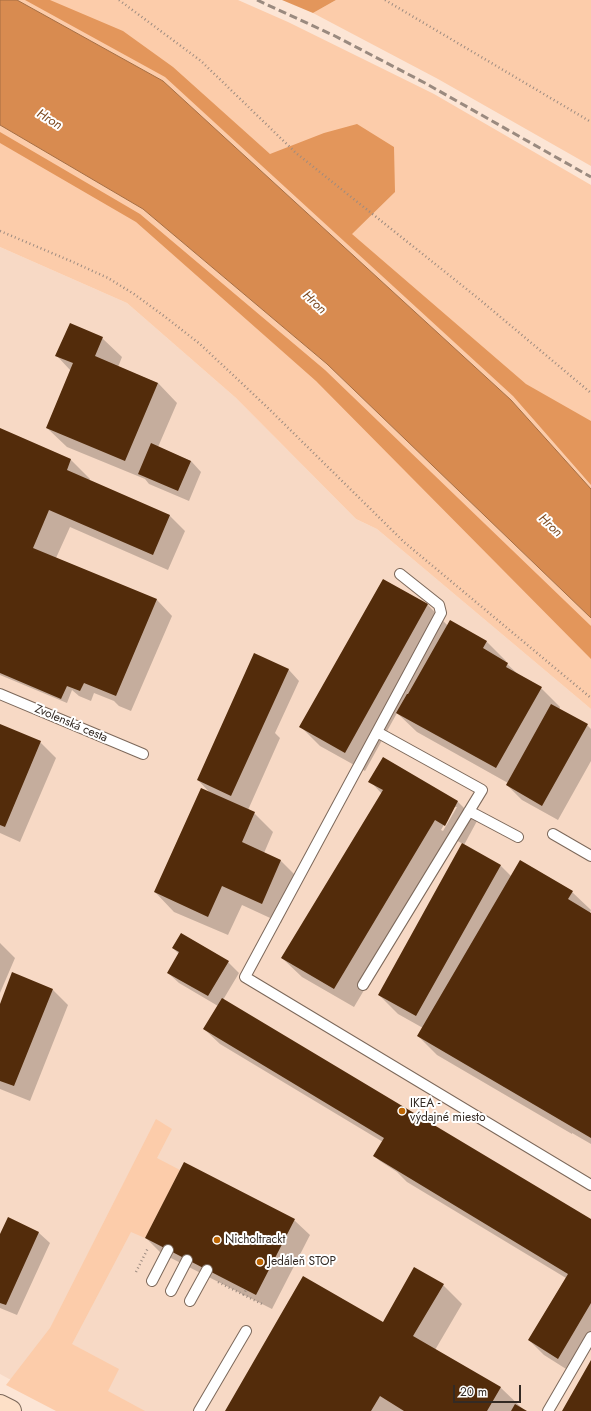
<!DOCTYPE html>
<meta charset="utf-8">
<style>
body{margin:0}
#map{position:relative;width:591px;height:1411px;overflow:hidden;background:#fce5d5;font-family:Jost,sans-serif}
canvas{display:block}
.scale{position:absolute;left:453px;top:1385px;width:68px;height:18px;box-sizing:border-box;border:2px solid #332a24;border-top:0;padding-left:5px;font-size:12px;line-height:14px;white-space:nowrap;color:#332a24;-webkit-text-stroke:3px #fff;paint-order:stroke}
</style>
<div id="map">
<canvas width="591" height="1411"></canvas>
<div class="scale">20 m</div>
</div>
<script>
const g = document.querySelector('canvas').getContext('2d');
g.lineJoin = 'round';
function fillPath(path, color) { g.fillStyle = color; g.fill(path, 'evenodd'); }
const toPath = rows => new Path2D(rows.map(r => 'M' + r).join(''));
function strokePath(path, color, width, dash) { g.strokeStyle = color; g.lineWidth = width; g.lineCap = dash ? 'butt' : 'round'; g.setLineDash(dash || []); g.stroke(path); }
function label(font, color, halo, rows, align = 'center') {
  g.font = font + ' Jost,sans-serif'; g.lineWidth = 4; g.setLineDash([]); g.textBaseline = 'middle'; g.strokeStyle = halo; g.fillStyle = color; for (const [text, x, y, turn = 0] of rows) {
    g.save(); g.translate(x, y); g.rotate((+turn || 0) * Math.PI / 180); g.textAlign = isNaN(turn) ? turn : align; if (halo) g.strokeText(text, 0, 0); g.fillText(text, 0, 0); g.restore();
  }
}
fillPath(toPath([
 [0,247,127,303,236,398,356,519,377,529,591,709,591,1411,68,1411,0,1374]
]), '#f7d9c5');
fillPath(toPath([
 [17,0,238,0,288,22,434,94,591,185,591,489,511,400,163,81],
 [336,0,591,0,591,166,438,79,313,13],
 [0,125,143,209,327,364,591,618,591,709,377,529,356,519,236,398,127,303,0,247],
 [156,1119,172,1129,157,1158,180,1170,145,1238,131,1232,72,1344,119,1369,108,1391,145,1411,56,1411,6,1385,50,1328]
]), '#fcccaa');
fillPath(toPath([
 [25,0,50,0,123,31,173,67,270,154,324,133,357,124,394,147,395,192,352,234,526,384,591,421,591,485,513,396,165,77],
 [282,0,336,0,313,13],
 [0,132,140,214,325,370,591,626,591,659,316,381,136,222,0,143]
]), '#e3965b');
const water = toPath([
 [0,0,17,0,163,81,511,400,591,489,591,618,327,364,143,209,0,125,0,0]
]);
fillPath(water, '#d88b50');
strokePath(water, '#a66e43', 1);
fillPath(toPath([
 [102,338,122,357,118,367,158,383,177,403,158,447,191,461,201,472,189,501,149,484,145,479,67,447,47,428,71,371,57,356],
 [0,429,71,460,90,479,89,481,170,516,185,531,168,570,70,527,56,558,157,600,172,616,131,711,119,706,114,701,94,693,91,701,79,696,72,690,67,703,0,675],
 [383,580,428,605,448,626,486,641,506,661,505,662,521,677,541,688,560,707,559,710,587,725,591,729,591,761,558,820,522,800,507,785,508,783,417,732,397,713,365,771,320,746,301,727],
 [254,655,289,670,299,681,275,733,280,738,248,810,254,813,273,832,264,853,281,861,300,880,281,923,242,905,228,935,174,912,155,892,211,794,198,780],
 [0,725,40,742,56,758,20,842,0,833],
 [383,759,458,802,477,821,464,845,500,865,511,876,572,892,591,910,590,913,591,914,591,1144,572,1133,572,1134,437,1055,418,1036,423,1028,398,1014,379,995,463,844,454,839,354,1007,302,977,282,958,382,794,370,781],
 [454,807,457,807,443,831,441,830],
 [0,943,15,958,0,993],
 [173,948,228,962,239,973,223,1000,591,1221,591,1345,574,1374,544,1355,529,1340,566,1278,407,1182,397,1172,380,1161,374,1156,383,1142,220,1044,204,1029,218,1006,179,983,168,973,179,954],
 [53,990,68,1005,30,1101,0,1089,0,1006],
 [8,1219,39,1233,50,1243,17,1315,0,1308,0,1237],
 [294,1220,310,1235,272,1309,161,1253,146,1238],
 [443,1285,462,1304,435,1350,501,1388,525,1411,226,1411,383,1323]
]), '#0003');
fillPath(toPath([
 [70,323,103,337,95,356,158,383,125,461,46,428,73,363,55,356],
 [0,428,71,459,67,470,170,515,153,555,49,510,33,548,157,599,116,696,84,683,80,691,67,686,61,699,0,673],
 [151,443,191,461,178,491,138,474],
 [383,579,428,604,345,753,299,727],
 [450,620,487,641,483,648,508,663,506,667,542,687,496,768,396,713,407,694,408,694],
 [254,653,289,669,231,796,197,780],
 [551,704,588,724,542,806,506,785],
 [0,724,41,741,5,827,0,825],
 [383,757,458,801,445,826,435,820,334,989,281,958,383,790,368,782],
 [201,788,255,812,242,842,281,860,262,904,222,886,208,917,154,892],
 [462,843,501,865,416,1016,378,995],
 [520,860,573,891,568,899,591,913,591,1138,417,1036],
 [181,933,229,961,208,996,167,973,179,952,172,948],
 [12,972,53,989,14,1086,0,1081,0,1004],
 [222,998,591,1219,591,1303,558,1359,528,1340,568,1274,373,1156,384,1138,203,1029],
 [184,1162,295,1219,256,1295,145,1238],
 [8,1217,39,1232,6,1305,0,1303,0,1234],
 [414,1267,444,1284,413,1336,501,1387,487,1411,404,1411,380,1396,371,1411,225,1411,303,1276,383,1322],
 [591,1360,591,1411,562,1411],
 [515,1404,527,1411,511,1411]
]), '#532c0b');
const service = toPath([
 [400,574,439,605,441,613,245,977,591,1185],
 [0,694,143,754],
 [469,811,518,837],
 [553,834,591,856],
 [363,985,482,790,377,732],
 [152,1281,168,1250],
 [171,1291,187,1260],
 [190,1301,207,1270],
 [199,1411,246,1331],
 [548,1411,591,1337]
]);
const secondary = toPath([
 [0,1406,10,1411]
]);
strokePath(service, '#7c685a', 12);
strokePath(secondary, '#7c685a', 24);
strokePath(toPath([
 [119,0,201,61,296,153,479,299,591,393],
 [385,0,591,122],
 [0,231,73,262,108,278,134,294,164,316,200,344,267,407,404,542,591,698],
 [136,1272,148,1248],
 [218,1282,262,1304],
 [243,1295,246,1290]
]), '#9c8b80', 2.5, [1, 3]);
strokePath(service, '#fff', 10);
strokePath(secondary, '#fde0c7', 22);
strokePath(toPath([
 [257,0,335,36,425,83,591,177]
]), '#9a8a7f', 3, [8, 4]);
for (const [x, y, r, color] of [
 [402,1111,4,"#bd6502"],
 [217,1240,4,"#bd6502"],
 [260,1262,4,"#bd6502"]
]) { const dot = new Path2D(); dot.arc(x, y, r, 0, 2 * Math.PI); g.fillStyle = color; g.fill(dot); strokePath(dot, '#fff', 1.5); }
label('12px', '#332a24', '#fff', [
 ["Zvolenská cesta",71,724,23]
]);
label('12px', '#332a24', '#fff', [
 ["IKEA -",410,1104],
 ["výdajné miesto",410,1118],
 ["Nicholtrackt",225,1240],
 ["Jedáleň STOP",268,1262]
], 'left');
label('italic 13px', '#7b471d', '#fff', [
 ["Hron",49,120,31],
 ["Hron",314,303,43],
 ["Hron",550,526,43]
]);
</script>
